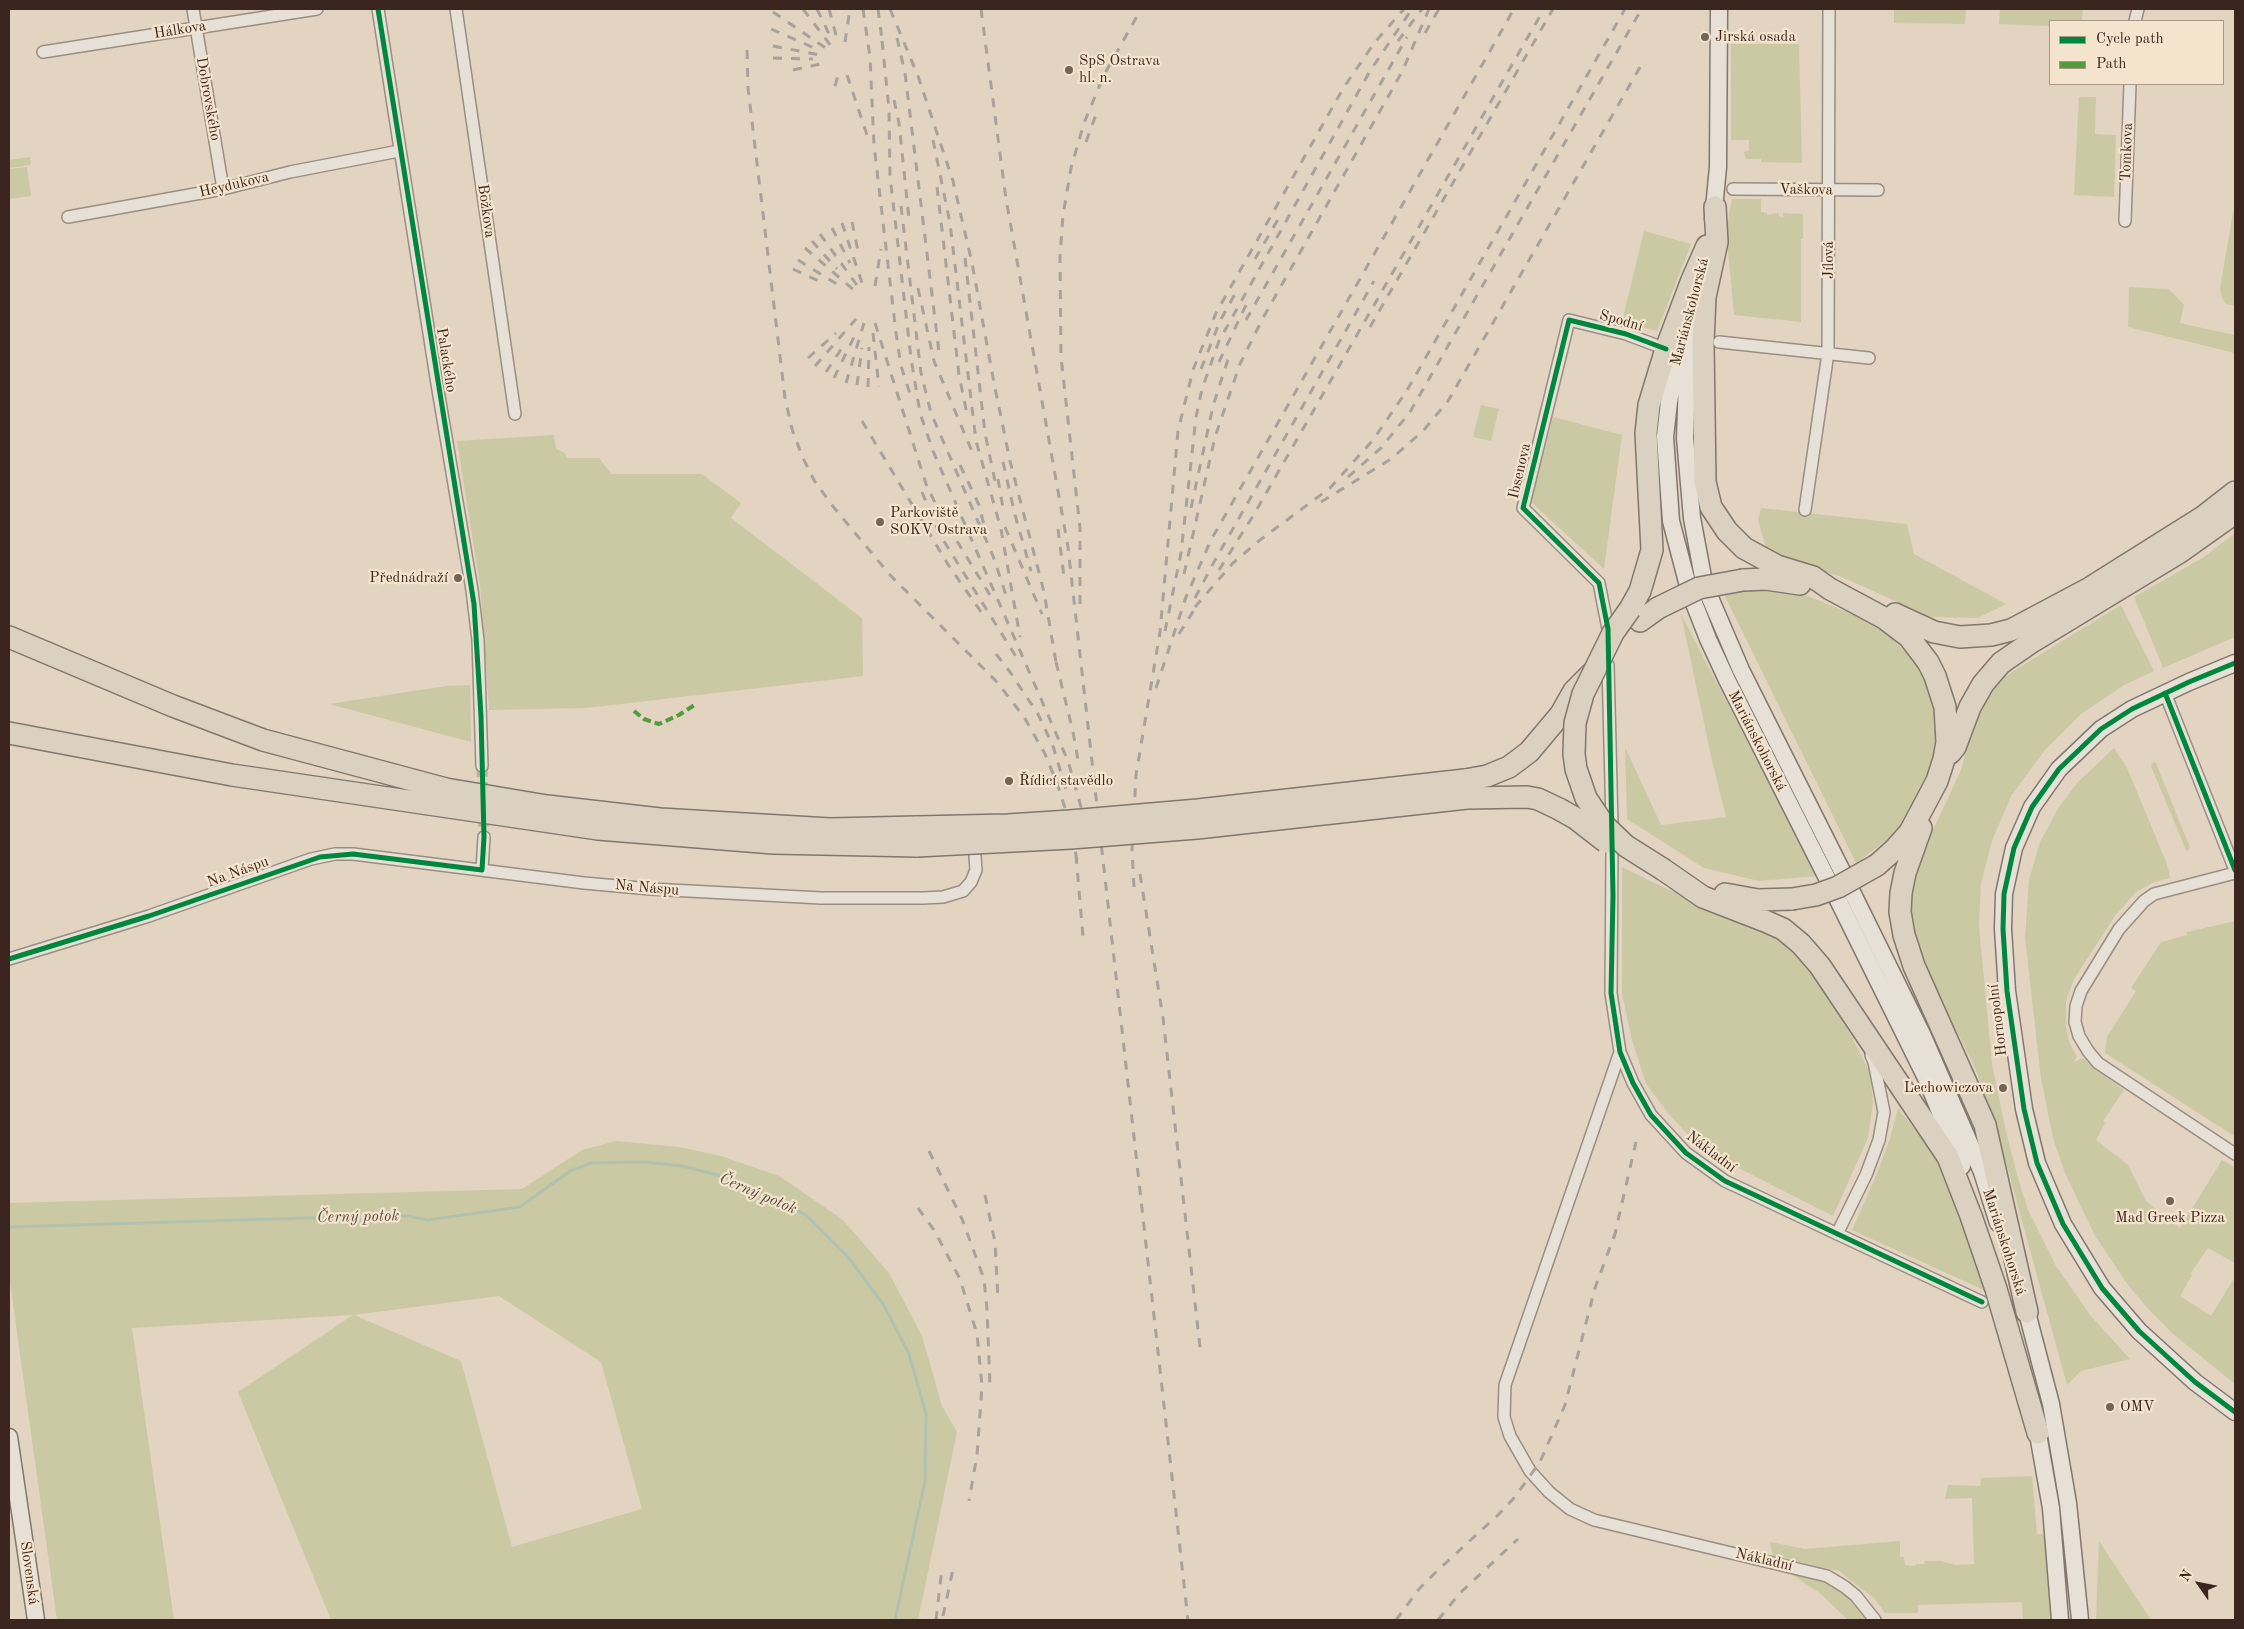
<!DOCTYPE html>
<meta charset="utf-8">
<style>
body{margin:0}
#map{position:relative;width:2244px;height:1629px;overflow:hidden;background:#e2d4c0;font-family:"Old Standard TT",serif}
canvas{display:block}
.frame{position:absolute;inset:0;border:10px solid #3b261f;pointer-events:none}
.legend{position:absolute;left:2049px;top:20px;width:175px;height:65px;box-sizing:border-box;background:#f5e4cd;border:1px solid #ab9887;margin:0;padding:6px 9px;list-style:none;font-size:15px;color:#3b261f}
.legend li{display:flex;align-items:center;gap:10px;height:25px}
.legend b{width:25px;border:1px solid #ab9887}
.north{position:absolute;left:2174px;top:1559px;width:50px;height:50px;-webkit-text-stroke:4px #f5e4cd;paint-order:stroke;rotate:303deg;font-size:14px;font-weight:700;line-height:20px;text-align:center;color:#3b261f}
.north::after{content:'';display:block;margin:auto;width:18px;height:22px;background:#3b261f;clip-path:polygon(50% 0,100% 100%,50% 72%,0 100%)}
</style>
<div id="map">
<canvas width="2244" height="1629"></canvas>
<div class="frame"></div>
<ul class="legend">
<li><b style="height:6px;background:#00873e"></b>Cycle path</li>
<li><b style="height:6px;background:#529c3f"></b>Path</li>
</ul>
<div class="north">N</div>
</div>
<script>
const g = document.querySelector('canvas').getContext('2d');
g.lineJoin = 'round';
function fillPath(path, color) { g.fillStyle = color; g.fill(path, 'evenodd'); }
const toPath = rows => new Path2D(rows.map(r => 'M' + r).join(''));
function strokePath(path, color, width, dash) { g.strokeStyle = color; g.lineWidth = width; g.lineCap = dash ? 'butt' : 'round'; g.setLineDash(dash || []); g.stroke(path); }
function label(font, color, halo, rows, align = 'center') {
  g.font = font + ' "Old Standard TT",serif'; g.lineWidth = 4.5; g.setLineDash([]); g.textBaseline = 'middle'; g.strokeStyle = halo; g.fillStyle = color; for (const [text, x, y, turn = 0] of rows) {
    g.save(); g.translate(x, y); g.rotate((+turn || 0) * Math.PI / 180); g.textAlign = isNaN(turn) ? turn : align; if (halo) g.strokeText(text, 0, 0); g.fillText(text, 0, 0); g.restore();
  }
}
fillPath(toPath([
 [1894,9,1966,9,1965,24,1894,23],
 [2000,9,2083,9,2082,21,2050,21,2050,26,1999,24],
 [1731,44,1799,44,1802,163,1761,162,1761,159,1746,159,1744,152,1749,151,1749,140,1731,140],
 [2079,97,2096,97,2095,134,2116,135,2114,197,2074,195],
 [30,157,31,165,9,168,9,160],
 [27,167,31,196,9,199,9,169],
 [1732,199,1761,199,1761,212,1767,213,1767,215,1778,213,1779,216,1783,217,1783,213,1803,214,1803,239,1801,239,1801,322,1734,315,1726,230],
 [2233,212,2235,213,2235,306,2226,304,2222,298,2220,289],
 [1644,231,1691,244,1657,331,1622,322],
 [2129,287,2169,289,2184,305,2180,323,2234,335,2235,333,2235,353,2128,327],
 [1481,405,1499,409,1491,441,1473,437],
 [1553,417,1622,435,1604,569,1531,502],
 [554,435,556,449,565,453,567,458,599,458,611,474,702,474,741,503,731,518,862,618,863,676,586,708,489,710,480,585,457,441],
 [1761,508,1907,524,1914,554,2006,604,1978,618,1931,617,1842,577,1767,552,1758,520],
 [2235,533,2235,637,2163,668,2134,597,2204,557],
 [1759,587,1808,596,1854,615,1889,635,1919,666,1935,702,1937,737,1930,773,1913,810,1891,837,1856,863,1723,592],
 [2121,605,2154,671,2124,685,2081,714,2045,750,2011,796,1992,841,1981,883,1979,926,1992,1064,2006,1132,2018,1178,2028,1210,2056,1266,2090,1315,2130,1359,2081,1371,2067,1385,2007,1166,1976,1070,1934,985,1911,923,1913,873,1961,770,1972,729,1997,681],
 [1681,614,1817,876,1759,881,1704,868,1627,819,1625,747,1661,825,1726,817,1711,756],
 [470,685,471,742,329,704,446,686],
 [2114,748,2127,768,2167,864,2170,878,2154,882,2136,892,2115,916,2074,979,2066,1001,2066,1027,2070,1044,2077,1057,2073,1062,2083,1058,2095,1069,2124,1090,2103,1121,2105,1123,2096,1140,2128,1165,2146,1201,2180,1228,2222,1160,2235,1168,2235,1263,2208,1248,2190,1274,2192,1275,2180,1296,2211,1316,2233,1280,2235,1281,2235,1384,2173,1334,2151,1312,2128,1285,2094,1234,2065,1173,2053,1138,2041,1078,2025,938,2029,880,2040,842,2059,807,2077,783],
 [2153,762,2156,763,2190,848,2188,851,2186,850,2151,766],
 [1622,867,1669,890,1717,905,1776,935,1809,966,1841,1015,1870,1073,1873,1102,1868,1138,1833,1216,1701,1149,1668,1113,1646,1084,1632,1040,1622,994],
 [2235,921,2235,1135,2234,1136,2105,1053,2107,1037,2136,991,2131,988,2161,942,2187,935,2187,932],
 [1898,1108,1935,1155,1966,1225,1986,1291,1852,1230,1876,1176,1890,1139],
 [616,1141,679,1147,721,1156,779,1176,843,1220,889,1273,922,1336,942,1406,957,1432,918,1620,331,1620,238,1392,353,1315,132,1328,174,1620,57,1620,9,1275,9,1203,522,1189,582,1150],
 [499,1296,601,1362,642,1509,512,1547,461,1361,354,1315],
 [2032,1476,2037,1534,2046,1534,2051,1620,2023,1620,2022,1602,1918,1605,1918,1613,1885,1613,1875,1599,1839,1571,1773,1556,1770,1542,1805,1549,1900,1541,1900,1557,1904,1557,1905,1565,1915,1566,1916,1564,1924,1564,1925,1561,1941,1561,1955,1565,1974,1564,1972,1498,1945,1499,1948,1485,1980,1486,1981,1478],
 [2099,1541,2151,1620,2096,1620],
 [1791,1574,1826,1582,1843,1592,1868,1620,1848,1620,1821,1594]
]), '#cbc8a4');
strokePath(toPath([
 [9,1227,373,1216,408,1216,427,1220,520,1207,570,1171,591,1163,644,1162,682,1166,733,1179,806,1215,848,1257,883,1304,909,1354,926,1414,925,1481,895,1620]
]), '#b0c2ae', 3);
strokePath(toPath([
 [482,766,484,837]
]), '#c1b1a0', 11, [11, 5.5]);
const street = toPath([
 [193,9,223,189],
 [378,9,437,384,472,590,478,640,482,766],
 [456,9,515,414],
 [2135,21,2138,9],
 [43,52,317,9],
 [1733,189,1878,190],
 [68,217,223,189,290,172,399,151],
 [2125,221,2130,84],
 [1719,342,1869,358],
 [1805,510,1828,353,1829,9],
 [1608,629,1599,583,1523,508,1569,320,1626,334,1666,349],
 [1608,665,1612,824],
 [2165,693,2235,870],
 [1612,852,1611,993,1620,1052,1633,1083,1651,1115,1686,1153,1725,1181,1982,1302],
 [482,870,484,837],
 [2235,873,2154,894,2144,901,2119,929,2081,991,2076,1006,2075,1022,2079,1036,2088,1051,2098,1063,2235,1154],
 [9,959,149,916,311,859,335,854,353,854,584,883,651,889,821,898,923,898,943,897,963,891,971,882,976,870,975,856],
 [1620,1052,1505,1385,1504,1417,1510,1436,1530,1471,1549,1492,1570,1509,1594,1520,1827,1576,1845,1587,1856,1596,1875,1620],
 [1837,1234,1866,1175,1879,1140,1884,1112,1874,1062,1871,1055]
]);
const secondary = toPath([
 [1713,219,1718,167,1719,9],
 [1698,292,1688,351,1685,438,1692,518,1703,577],
 [1680,340,1669,402,1665,437,1671,521,1687,582],
 [1708,593,1741,670,1844,875],
 [1692,598,1708,639,1727,680,1829,882],
 [2235,663,2189,682,2132,709,2101,729,2059,769,2032,807,2014,848,2004,894,2003,929,2007,991,2024,1109,2037,1163,2063,1224,2102,1288,2139,1331,2195,1382,2235,1412],
 [1850,888,1922,1034,1982,1172,1998,1223],
 [1835,894,1926,1078,1962,1166],
 [2024,1301,2051,1404,2068,1503,2080,1620],
 [2036,1423,2051,1508,2060,1620],
 [9,1437,36,1620]
]);
const highway = toPath([
 [1715,207,1717,242,1705,297,1703,342,1705,482,1711,507,1727,531,1744,548,1777,566,1813,577,1830,589,1884,618,1909,637,1928,662,1935,676,1945,707,1947,742,1944,759,1937,781,1910,832,1895,849,1877,865],
 [1743,580,1766,579,1800,584],
 [1630,609,1640,591,1652,550,1646,433,1649,405,1666,349,1692,280,1707,246],
 [1895,614,1934,632,1960,637,1991,635,2011,630,2090,588,2203,517,2235,492],
 [1640,621,1658,608],
 [9,637,173,706,263,740,446,789,547,806,660,819,830,829,917,827],
 [9,733,232,775,598,829,773,843,917,846],
 [1950,753,1955,747,1970,707,1983,684,2001,663,2030,643,2180,552,2235,513],
 [1465,780,1487,776,1509,767,1529,752,1561,714,1574,691,1591,674],
 [1467,798,1527,797,1538,799,1559,809],
 [1921,828,1905,873,1901,893,1900,912,1904,935,1914,966,1985,1125,2027,1312],
 [1664,870,1703,897,1765,921,1783,929,1801,944,1820,966,1948,1157,1971,1216,1996,1289,2038,1433],
 [1725,894,1758,900,1792,899]
]);
strokePath(street, '#988e82', 14);
strokePath(secondary, '#81776c', 19);
strokePath(highway, '#81776c', 24);
strokePath(street, '#e7e0d6', 11);
strokePath(secondary, '#e7e0d6', 16);
strokePath(highway, '#dbd1c1', 21);
strokePath(toPath([
 [803,9,831,46],
 [817,9,831,38],
 [829,9,836,35],
 [863,9,870,57,874,145,896,333,901,366,911,397],
 [878,9,883,48],
 [890,9,918,76,953,181,972,263,994,383,1010,461,1044,592,1057,668],
 [981,9,1006,199,1068,547,1188,1620],
 [773,12,827,49],
 [771,29,819,50],
 [1425,33,1439,9],
 [897,38,905,73,939,352],
 [882,41,889,109,890,176,911,358,920,413,933,451,1068,761,1085,821],
 [1398,41,1422,9],
 [845,42,850,9],
 [773,46,820,55],
 [747,50,748,88,785,398,792,429,802,456,814,480,831,504,890,575,997,682,1024,717,1045,754,1058,786,1070,824,1077,860],
 [773,58,813,59],
 [793,70,825,63],
 [847,75,869,141],
 [835,86,838,75],
 [894,100,899,123,909,219],
 [933,140,950,223,976,441,1001,529,1020,637],
 [1086,142,1098,109],
 [937,187,959,375,967,414],
 [901,206,921,373,931,413,993,556,1008,601],
 [852,222,859,256],
 [842,223,863,286],
 [832,228,850,263],
 [820,234,859,288],
 [812,241,837,269],
 [805,248,855,291],
 [965,258,985,433,996,486],
 [1255,259,1280,216],
 [798,260,843,288],
 [793,269,825,284],
 [875,286,881,249],
 [918,288,934,361,974,456],
 [1246,320,1407,37],
 [875,323,926,484,941,515,990,595],
 [1370,327,1553,9],
 [873,333,879,387],
 [808,358,836,333],
 [1219,362,1246,305],
 [815,366,856,319],
 [1201,369,1220,321,1235,294],
 [826,372,844,345],
 [834,378,855,335],
 [846,383,864,323],
 [857,385,862,348],
 [868,387,869,347],
 [862,421,949,566,986,619],
 [1003,462,1015,515,1031,571],
 [960,465,979,505,984,525],
 [1348,477,1381,448,1410,412,1641,10],
 [998,479,1004,514],
 [922,492,940,535,1020,663],
 [1321,502,1391,459,1423,431,1448,401,1643,62],
 [1191,508,1213,406,1230,353],
 [1005,527,1042,614],
 [1058,529,1064,577],
 [1219,570,1253,516,1544,9],
 [1184,574,1215,437,1240,364,1263,318,1402,72,1429,9],
 [1195,598,1214,562,1374,281],
 [1080,604,1080,528,1061,357,1060,257,1063,215,1071,168,1084,123,1104,75,1141,9],
 [1195,607,1233,563,1260,540,1330,488,1373,440,1406,392,1625,9],
 [1165,631,1181,553,1196,417,1202,389,1219,341,1370,71,1412,9],
 [1179,634,1199,602],
 [996,654,1010,672,1038,714,1053,746,1067,793],
 [1056,662,1073,732,1078,760],
 [1156,688,1186,597,1211,540,1514,9],
 [1076,855,1083,937],
 [1140,874,1163,1018,1201,1356],
 [1134,887,1132,850,1136,775,1160,632,1178,431,1193,370,1216,313,1344,87,1375,42,1404,9],
 [929,1151,962,1219,984,1279,987,1309,990,1387],
 [985,1195,995,1242,998,1300],
 [918,1208,934,1230,960,1279,977,1334,982,1386,977,1455,969,1501],
 [1614,1238,1636,1142],
 [943,1616,953,1569],
 [936,1620,942,1568],
 [1396,1620,1419,1589,1437,1571,1499,1514,1514,1498,1540,1462,1565,1405,1595,1288,1616,1231],
 [1438,1620,1460,1593,1518,1539]
]), '#a9a29a', 3, [9, 9]);
const highwayBridge = toPath([
 [1658,608,1699,588,1743,580],
 [1630,609,1613,633,1583,694,1575,723,1574,754,1576,769,1586,798,1604,825,1626,846,1664,870],
 [1559,809,1575,818,1606,842],
 [917,827,1008,825,1070,821,1198,810,1465,780],
 [917,846,1071,838,1197,828,1467,798],
 [1792,899,1816,895,1838,887,1877,865]
]);
strokePath(highwayBridge, '#81776c', 24, []);
strokePath(highwayBridge, '#dbd1c1', 21);
strokePath(toPath([
 [634,711,644,719,659,724,679,715,696,704]
]), '#529c3f', 4, [8, 4]);
strokePath(toPath([
 [1666,349,1626,334,1569,320,1523,508,1599,583,1608,629,1613,896,1611,993,1620,1052,1633,1083,1651,1115,1686,1153,1725,1181,1982,1302],
 [2235,663,2189,682,2132,709,2101,729,2059,769,2032,807,2014,848,2004,894,2003,929,2007,991,2024,1109,2037,1163,2063,1224,2102,1288,2139,1331,2195,1382,2235,1412],
 [2165,693,2235,870],
 [9,959,149,916,320,857,353,854,482,870,484,837,481,716,474,604,378,9]
]), '#00873e', 5);
for (const [x, y, r, color] of [
 [1705,37,5,"#756357"],
 [1069,70,5,"#756357"],
 [880,522,5,"#756357"],
 [458,578,5,"#756357"],
 [1009,781,5,"#756357"],
 [2003,1088,5,"#756357"],
 [2170,1201,5,"#756357"],
 [2110,1407,5,"#756357"]
]) { const dot = new Path2D(); dot.arc(x, y, r, 0, 2 * Math.PI); g.fillStyle = color; g.fill(dot); strokePath(dot, '#f5e4cd', 2); }
label('15px', '#3b261f', '#f5e4cd', [
 ["Hálkova",180,30,-9],
 ["Dobrovského",208,99,80],
 ["Tomkova",2127,152,-88],
 ["Heydukova",234,185,-13],
 ["Vaškova",1806,190,1],
 ["Božkova",486,211,82],
 ["Jílová",1829,260,-90],
 ["Mariánskohorská",1690,312,-75],
 ["Spodní",1621,321,16],
 ["Palackého",446,360,81],
 ["Ibsenova",1520,471,-77],
 ["Mariánskohorská",1757,741,63],
 ["Na Náspu",238,872,-20],
 ["Na Náspu",647,888,5],
 ["Hornopolní",1998,1020,-97],
 ["Nákladní",1711,1152,37],
 ["Mariánskohorská",2004,1242,72],
 ["Nákladní",1764,1560,13],
 ["Slovenská",29,1573,82]
]);
label('15px', '#3b261f', '#f5e4cd', [
 ["Jirská osada",1715,37],
 ["SpS Ostrava",1079,61],
 ["hl. n.",1079,78],
 ["Parkoviště",890,513],
 ["SOKV Ostrava",890,530],
 ["Přednádraží",448,578,"right"],
 ["Řídicí stavědlo",1019,781],
 ["Lechowiczova",1993,1088,"right"],
 ["Mad Greek Pizza",2170,1218,"center"],
 ["OMV",2120,1407]
], 'left');
label('italic 16px', '#534b41', '#f5e4cd', [
 ["Černý potok",758,1194,23],
 ["Černý potok",358,1217,-1]
]);
</script>
